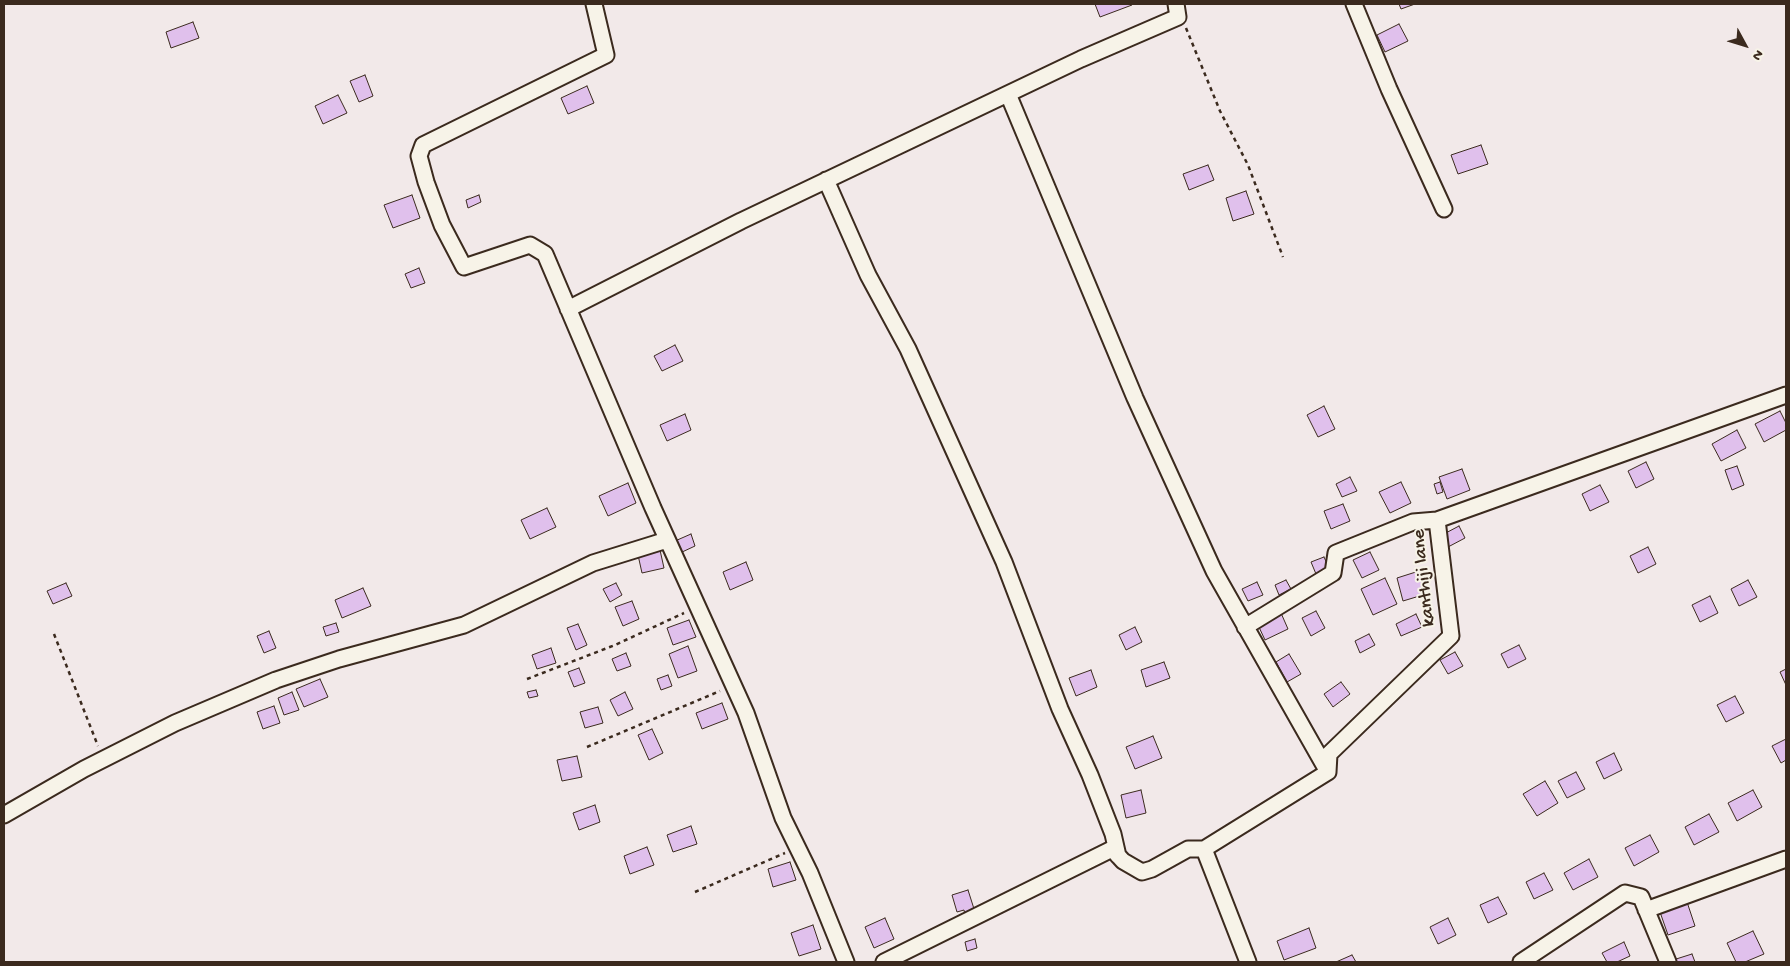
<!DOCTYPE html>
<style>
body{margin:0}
#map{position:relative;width:1790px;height:966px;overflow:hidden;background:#f2e9e9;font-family:"Gochi Hand",sans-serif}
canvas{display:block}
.frame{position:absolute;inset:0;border:5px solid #3b2a1e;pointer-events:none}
.north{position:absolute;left:1720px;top:20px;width:50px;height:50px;-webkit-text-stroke:4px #f7f3e8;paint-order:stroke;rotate:129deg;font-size:14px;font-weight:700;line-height:20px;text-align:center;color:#3b2a1e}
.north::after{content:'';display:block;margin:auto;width:18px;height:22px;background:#3b2a1e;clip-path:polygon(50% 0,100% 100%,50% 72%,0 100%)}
</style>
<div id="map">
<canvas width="1790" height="966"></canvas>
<div class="frame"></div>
<div class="north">N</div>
</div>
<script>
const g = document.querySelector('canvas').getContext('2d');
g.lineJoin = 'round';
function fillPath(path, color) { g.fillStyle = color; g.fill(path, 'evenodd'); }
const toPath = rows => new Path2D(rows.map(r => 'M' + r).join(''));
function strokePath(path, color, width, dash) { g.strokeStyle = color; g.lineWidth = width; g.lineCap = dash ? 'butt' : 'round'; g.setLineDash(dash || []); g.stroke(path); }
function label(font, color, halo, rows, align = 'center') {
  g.font = font + ' "Gochi Hand",sans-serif'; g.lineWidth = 4; g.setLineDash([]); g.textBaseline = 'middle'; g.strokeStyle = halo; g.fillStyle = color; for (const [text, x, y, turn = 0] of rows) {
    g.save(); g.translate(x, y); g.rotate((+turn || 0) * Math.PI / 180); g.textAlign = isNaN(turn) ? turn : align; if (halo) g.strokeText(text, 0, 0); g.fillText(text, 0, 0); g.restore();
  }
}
const building = toPath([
 [1095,4,1131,4,1132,5,1100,17,1095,4],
 [1399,4,1415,4,1401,9,1399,4],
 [193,22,199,38,171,48,166,32,193,22],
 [1399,24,1408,41,1385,52,1377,35,1399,24],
 [365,75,373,96,359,102,350,81,365,75],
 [587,86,594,103,568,114,561,98,587,86],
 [338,95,347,113,323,124,315,106,338,95],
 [1481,145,1488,164,1458,174,1451,155,1481,145],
 [1208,165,1214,180,1189,190,1183,174,1208,165],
 [1246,191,1254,214,1233,221,1226,198,1246,191],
 [412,195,420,218,393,228,384,205,412,195],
 [479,195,481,202,468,208,466,200,479,195],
 [419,268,425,283,411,288,405,274,419,268],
 [675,345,683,361,662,371,654,356,675,345],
 [1324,406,1335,429,1318,437,1307,415,1324,406],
 [1780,411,1786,423,1786,430,1764,442,1755,424,1780,411],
 [685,414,691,430,667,441,660,425,685,414],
 [1737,430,1746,448,1721,461,1712,444,1737,430],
 [1646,462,1654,479,1636,488,1628,471,1646,462],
 [1737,466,1744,485,1732,490,1725,470,1737,466],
 [1462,469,1470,490,1447,499,1439,477,1462,469],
 [1350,477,1357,491,1342,497,1336,484,1350,477],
 [1401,482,1411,503,1390,513,1379,492,1401,482],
 [1440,482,1443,492,1437,494,1434,484,1440,482],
 [628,483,636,503,608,516,599,496,628,483],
 [1600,485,1609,502,1590,511,1582,494,1600,485],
 [1343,504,1350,521,1331,529,1324,511,1343,504],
 [547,508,556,527,530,539,521,520,547,508],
 [1459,526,1465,538,1448,547,1442,535,1459,526],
 [691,534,695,546,680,553,675,541,691,534],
 [1648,547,1656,564,1638,573,1630,556,1648,547],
 [660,550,664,568,642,573,638,555,660,550],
 [1370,552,1379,570,1362,578,1353,560,1370,552],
 [1324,557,1329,568,1316,574,1311,562,1324,557],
 [746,562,753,580,730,590,723,572,746,562],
 [1419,571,1426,594,1403,601,1397,578,1419,571],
 [1385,578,1397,604,1373,615,1361,589,1385,578],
 [1286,580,1291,589,1279,595,1275,585,1286,580],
 [1748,580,1757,597,1739,606,1731,589,1748,580],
 [1257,582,1263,595,1248,601,1242,589,1257,582],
 [66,583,72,596,53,604,47,591,66,583],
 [616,583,622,595,610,602,603,589,616,583],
 [363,588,371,606,342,618,335,600,363,588],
 [1710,596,1718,613,1700,622,1692,605,1710,596],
 [632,601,639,619,623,626,615,607,632,601],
 [1316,611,1325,628,1311,636,1302,618,1316,611],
 [1281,613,1288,629,1265,640,1258,625,1281,613],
 [1416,614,1422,627,1401,636,1396,624,1416,614],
 [689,620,696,637,673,645,667,628,689,620],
 [336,623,339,632,326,636,323,627,336,623],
 [578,624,587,645,576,650,567,628,578,624],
 [1135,627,1142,642,1126,650,1119,635,1135,627],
 [269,631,276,648,264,653,257,636,269,631],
 [1369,634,1375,645,1360,653,1355,641,1369,634],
 [1519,645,1526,659,1508,668,1501,654,1519,645],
 [688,646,697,671,678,678,669,654,688,646],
 [551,648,556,663,537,669,532,655,551,648],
 [1455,652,1463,666,1448,674,1440,660,1455,652],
 [626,653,631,666,617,671,612,659,626,653],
 [1289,654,1301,674,1287,682,1276,662,1289,654],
 [1164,662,1170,678,1146,687,1141,670,1164,662],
 [579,668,585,683,574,687,568,672,579,668],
 [1786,669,1786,685,1780,672,1786,669],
 [1091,670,1097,687,1076,696,1069,678,1091,670],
 [668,675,672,686,661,690,657,679,668,675],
 [320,679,328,697,304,707,296,689,320,679],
 [1341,682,1350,694,1333,707,1324,694,1341,682],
 [536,690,538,696,529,698,527,692,536,690],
 [292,692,299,710,284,715,278,698,292,692],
 [625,692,633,709,618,716,610,700,625,692],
 [1735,696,1744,713,1726,722,1717,705,1735,696],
 [722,703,728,719,702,729,696,713,722,703],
 [274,706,280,723,263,729,257,712,274,706],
 [598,707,603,723,585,728,580,712,598,707],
 [652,729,663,753,649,760,638,735,652,729],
 [1153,736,1162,758,1135,769,1126,747,1153,736],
 [1786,739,1786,760,1781,763,1772,746,1786,739],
 [1614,753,1622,770,1604,779,1596,762,1614,753],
 [577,756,582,777,562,781,557,760,577,756],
 [1576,772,1585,789,1567,798,1558,781,1576,772],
 [1545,781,1558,803,1537,816,1523,794,1545,781],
 [1141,790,1146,813,1126,818,1121,795,1141,790],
 [1753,790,1762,807,1737,821,1728,803,1753,790],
 [595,805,600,822,579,830,573,813,595,805],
 [1709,814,1719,832,1694,845,1685,827,1709,814],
 [691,826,697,844,673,852,667,835,691,826],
 [1650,835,1659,852,1634,866,1625,848,1650,835],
 [647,847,654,865,630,874,624,856,647,847],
 [1589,859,1598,877,1573,890,1564,873,1589,859],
 [790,862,796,880,773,887,768,869,790,862],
 [1544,873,1553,890,1534,899,1526,882,1544,873],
 [968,890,975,912,965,915,964,910,957,912,952,895,968,890],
 [1498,897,1507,914,1488,923,1480,905,1498,897],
 [1687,902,1695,926,1668,935,1660,912,1687,902],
 [885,918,894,939,874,948,865,927,885,918],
 [1448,918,1456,935,1438,944,1430,927,1448,918],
 [813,925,821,949,799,956,791,933,813,925],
 [1309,928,1316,948,1284,960,1277,941,1309,928],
 [1753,931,1764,954,1745,962,1736,962,1727,943,1753,931],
 [975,939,977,948,967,951,965,942,975,939],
 [1624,942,1630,956,1617,962,1607,962,1602,953,1624,942],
 [1692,954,1695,962,1674,962,1673,960,1692,954],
 [1352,955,1356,962,1336,962,1352,955]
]);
fillPath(building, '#e0c0ec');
strokePath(building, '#3b2a1e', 1);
const minor = toPath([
 [594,4,606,55,423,145,419,156,426,182,442,225,464,267,530,245,545,254,653,508,746,713,783,818,810,873,846,962],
 [1354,4,1389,89,1444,209],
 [1008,94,1135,398,1214,571,1328,772],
 [826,180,868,275,908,349,1004,562,1060,709,1090,775,1113,834,1118,856],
 [568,309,741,221,1081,59,1178,17,1176,4],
 [1245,627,1333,573,1336,553,1413,522,1437,520],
 [4,815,84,769,175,723,276,680,339,659,464,625,593,563,667,540],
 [1646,910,1786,859],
 [884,962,1112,849,1123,861,1142,872,1152,869,1188,849,1204,849],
 [1248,962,1204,849,1328,772,1329,754,1451,636,1437,520,1786,395],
 [1521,962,1625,893,1641,897,1668,962]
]);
strokePath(minor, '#3b2a1e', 19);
strokePath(toPath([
 [1186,28,1220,111,1248,165,1283,257],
 [54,634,98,746],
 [527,679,615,645,684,613],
 [587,747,720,691],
 [695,892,785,853]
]), '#3b2a1e', 2.5, [4, 4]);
strokePath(minor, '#f7f3e8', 15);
label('19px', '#3b2a1e', '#f7f3e8', [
 ["kanthiji lane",1425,578,-96]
]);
</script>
